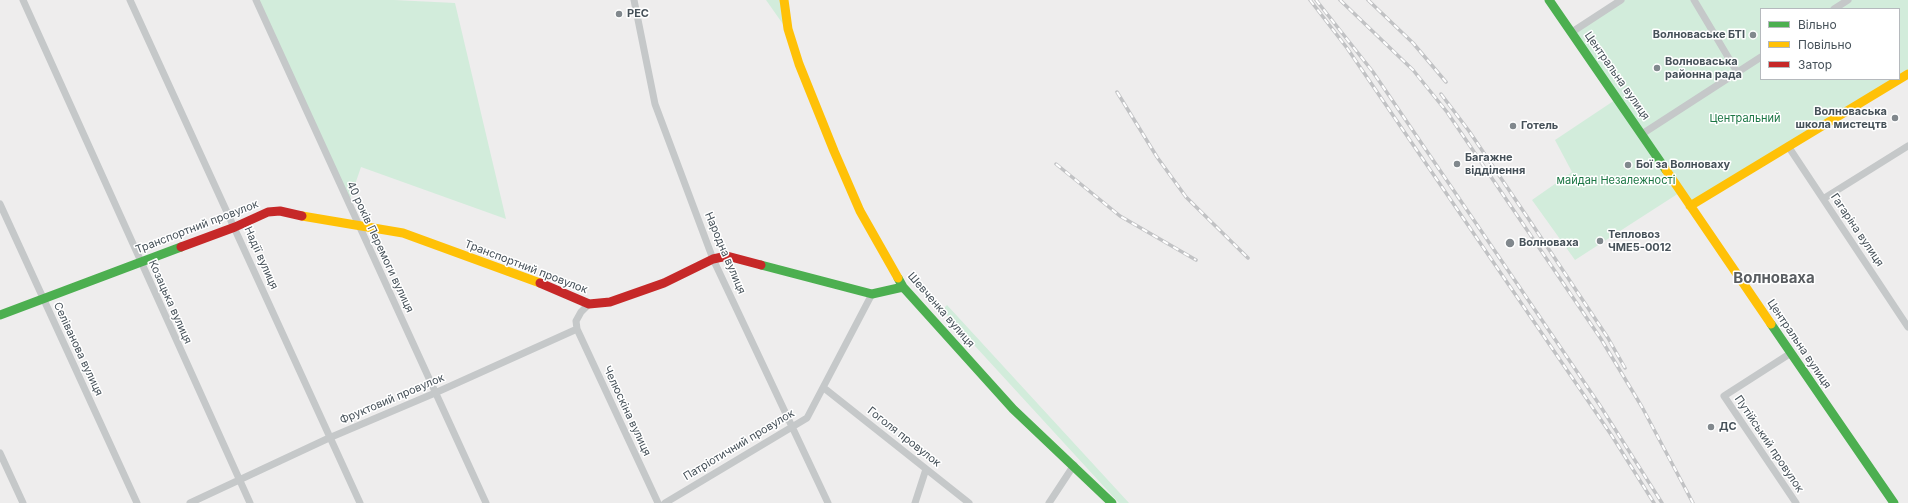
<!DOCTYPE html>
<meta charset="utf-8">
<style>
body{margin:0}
#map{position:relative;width:1908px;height:503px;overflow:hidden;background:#eeeded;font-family:Inter,sans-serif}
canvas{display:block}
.legend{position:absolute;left:1760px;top:8px;width:140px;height:72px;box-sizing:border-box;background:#fff;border:1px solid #b5b9bd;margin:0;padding:5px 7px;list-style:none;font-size:12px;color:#465159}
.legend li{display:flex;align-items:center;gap:8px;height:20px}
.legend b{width:20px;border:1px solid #b5b9bd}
</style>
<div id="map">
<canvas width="1908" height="503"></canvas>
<ul class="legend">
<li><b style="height:5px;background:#4caf50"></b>Вільно</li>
<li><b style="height:5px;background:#ffc107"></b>Повільно</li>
<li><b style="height:5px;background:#c62828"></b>Затор</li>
</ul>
</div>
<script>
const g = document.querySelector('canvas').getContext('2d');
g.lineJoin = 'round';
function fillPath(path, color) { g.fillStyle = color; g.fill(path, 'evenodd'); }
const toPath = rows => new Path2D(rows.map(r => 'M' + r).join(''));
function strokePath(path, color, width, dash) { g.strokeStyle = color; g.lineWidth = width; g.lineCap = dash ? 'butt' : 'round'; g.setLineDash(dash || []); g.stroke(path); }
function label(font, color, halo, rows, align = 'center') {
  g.font = font + ' Inter,sans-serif'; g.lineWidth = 3; g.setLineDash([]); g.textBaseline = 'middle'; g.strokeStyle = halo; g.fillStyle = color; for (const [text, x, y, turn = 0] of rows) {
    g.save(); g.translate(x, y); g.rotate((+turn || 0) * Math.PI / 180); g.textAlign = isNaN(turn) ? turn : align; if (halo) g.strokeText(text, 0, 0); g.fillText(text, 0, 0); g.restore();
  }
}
fillPath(toPath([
 [256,0,394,0,455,3,506,219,361,167,348,205],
 [766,0,782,0,785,27],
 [1621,0,1908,0,1908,74,1693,204,1574,31],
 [1761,9,1899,9,1899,79,1761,79],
 [1615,100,1679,193,1575,260,1532,200,1572,172,1555,140],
 [947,305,1129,503,1119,503,942,310]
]), '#d2ecdb');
strokePath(toPath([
 [23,0,250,503],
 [130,0,360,503],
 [256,0,486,503],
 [634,0,655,104,713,259,828,503],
 [1694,0,1737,72],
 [1834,9,1848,0],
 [1572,32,1621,0],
 [1642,134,1761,57],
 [1788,146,1908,327],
 [1823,199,1908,146],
 [0,204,137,503],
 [577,329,658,503],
 [1791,353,1724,396,1796,503],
 [824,388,969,503],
 [0,453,23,503],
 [190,503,329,438,435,393,577,329,576,321,581,312,589,304],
 [665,503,807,418,872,294],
 [915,503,926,469],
 [1049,503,1074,465]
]), '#c5c8c9', 7);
strokePath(toPath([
 [1549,0,1666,170],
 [761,265,872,294,903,287],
 [898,278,903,287,1013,409,1112,503],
 [0,315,181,247],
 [1771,324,1894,503]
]), '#4caf50', 9);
strokePath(toPath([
 [784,0,788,29,799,64,834,151,860,211,898,278],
 [1666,170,1771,324],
 [1690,206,1908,74],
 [302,216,403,233,540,283]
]), '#ffc107', 9);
strokePath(toPath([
 [181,247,235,227,268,212,280,211,302,216],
 [540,283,589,304,610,302,664,283,713,259,727,256,761,265]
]), '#c62828', 9);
const rail = toPath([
 [1310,0,1347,48,1612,436,1654,503],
 [1316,0,1373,72,1599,404,1662,503],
 [1340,0,1413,70,1447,112,1601,339,1642,407,1693,503],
 [1368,0,1413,43,1446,82],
 [1117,92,1157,157,1186,197,1248,258],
 [1441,94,1469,131,1532,224,1608,338,1625,368],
 [1056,164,1120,216,1196,260]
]);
strokePath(rail, '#c1c2c4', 3.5);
strokePath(rail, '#fff', 2, [6]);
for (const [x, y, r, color] of [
 [619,14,4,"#81888d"],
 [1753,35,4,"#81888d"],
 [1657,68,4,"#81888d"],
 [1895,118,4,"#81888d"],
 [1513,126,4,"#81888d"],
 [1457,164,4,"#81888d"],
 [1628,165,4,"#81888d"],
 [1600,241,4,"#81888d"],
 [1510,243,5,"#81888d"],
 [1711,427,4,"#81888d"]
]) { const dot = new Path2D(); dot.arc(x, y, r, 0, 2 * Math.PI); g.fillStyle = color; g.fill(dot); strokePath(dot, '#fff', 1.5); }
label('bold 11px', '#465159', '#fff', [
 ["РЕС",627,14],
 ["Волноваське БТІ",1745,35,"right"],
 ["Волноваська",1665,62],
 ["районна рада",1665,75],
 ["Волноваська",1887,112,"right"],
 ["школа мистецтв",1887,125,"right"],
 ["Готель",1521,126],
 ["Багажне",1465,158],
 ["відділення",1465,171],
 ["Бої за Волноваху",1636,165],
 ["Тепловоз",1608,235],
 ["ЧМЕ5-0012",1608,248],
 ["Волноваха",1519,243],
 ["ДС",1719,427]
], 'left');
label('11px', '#465159', '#fff', [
 ["Центральна вулиця",1617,76,55],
 ["Транспортний провулок",197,227,-21],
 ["Гагаріна вулиця",1857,230,56],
 ["40 років Перемоги вулиця",380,247,65],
 ["Народна вулиця",725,253,67],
 ["Надії вулиця",261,258,66],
 ["Транспортний провулок",526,267,21],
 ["Козацька вулиця",170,302,66],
 ["Шевченка вулиця",941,310,49],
 ["Центральна вулиця",1799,344,56],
 ["Селіванова вулиця",78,349,65],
 ["Фруктовий провулок",392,399,-23],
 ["Челюскіна вулиця",627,411,65],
 ["Гоголя провулок",904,437,38],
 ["Путійський провулок",1769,444,56],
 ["Патріотичний провулок",739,445,-31]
]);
label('11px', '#1b7644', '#fff', [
 ["Центральний",1745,119],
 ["майдан Незалежності",1616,181]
]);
label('bold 15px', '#595d61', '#fff', [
 ["Волноваха",1774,278]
]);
</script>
